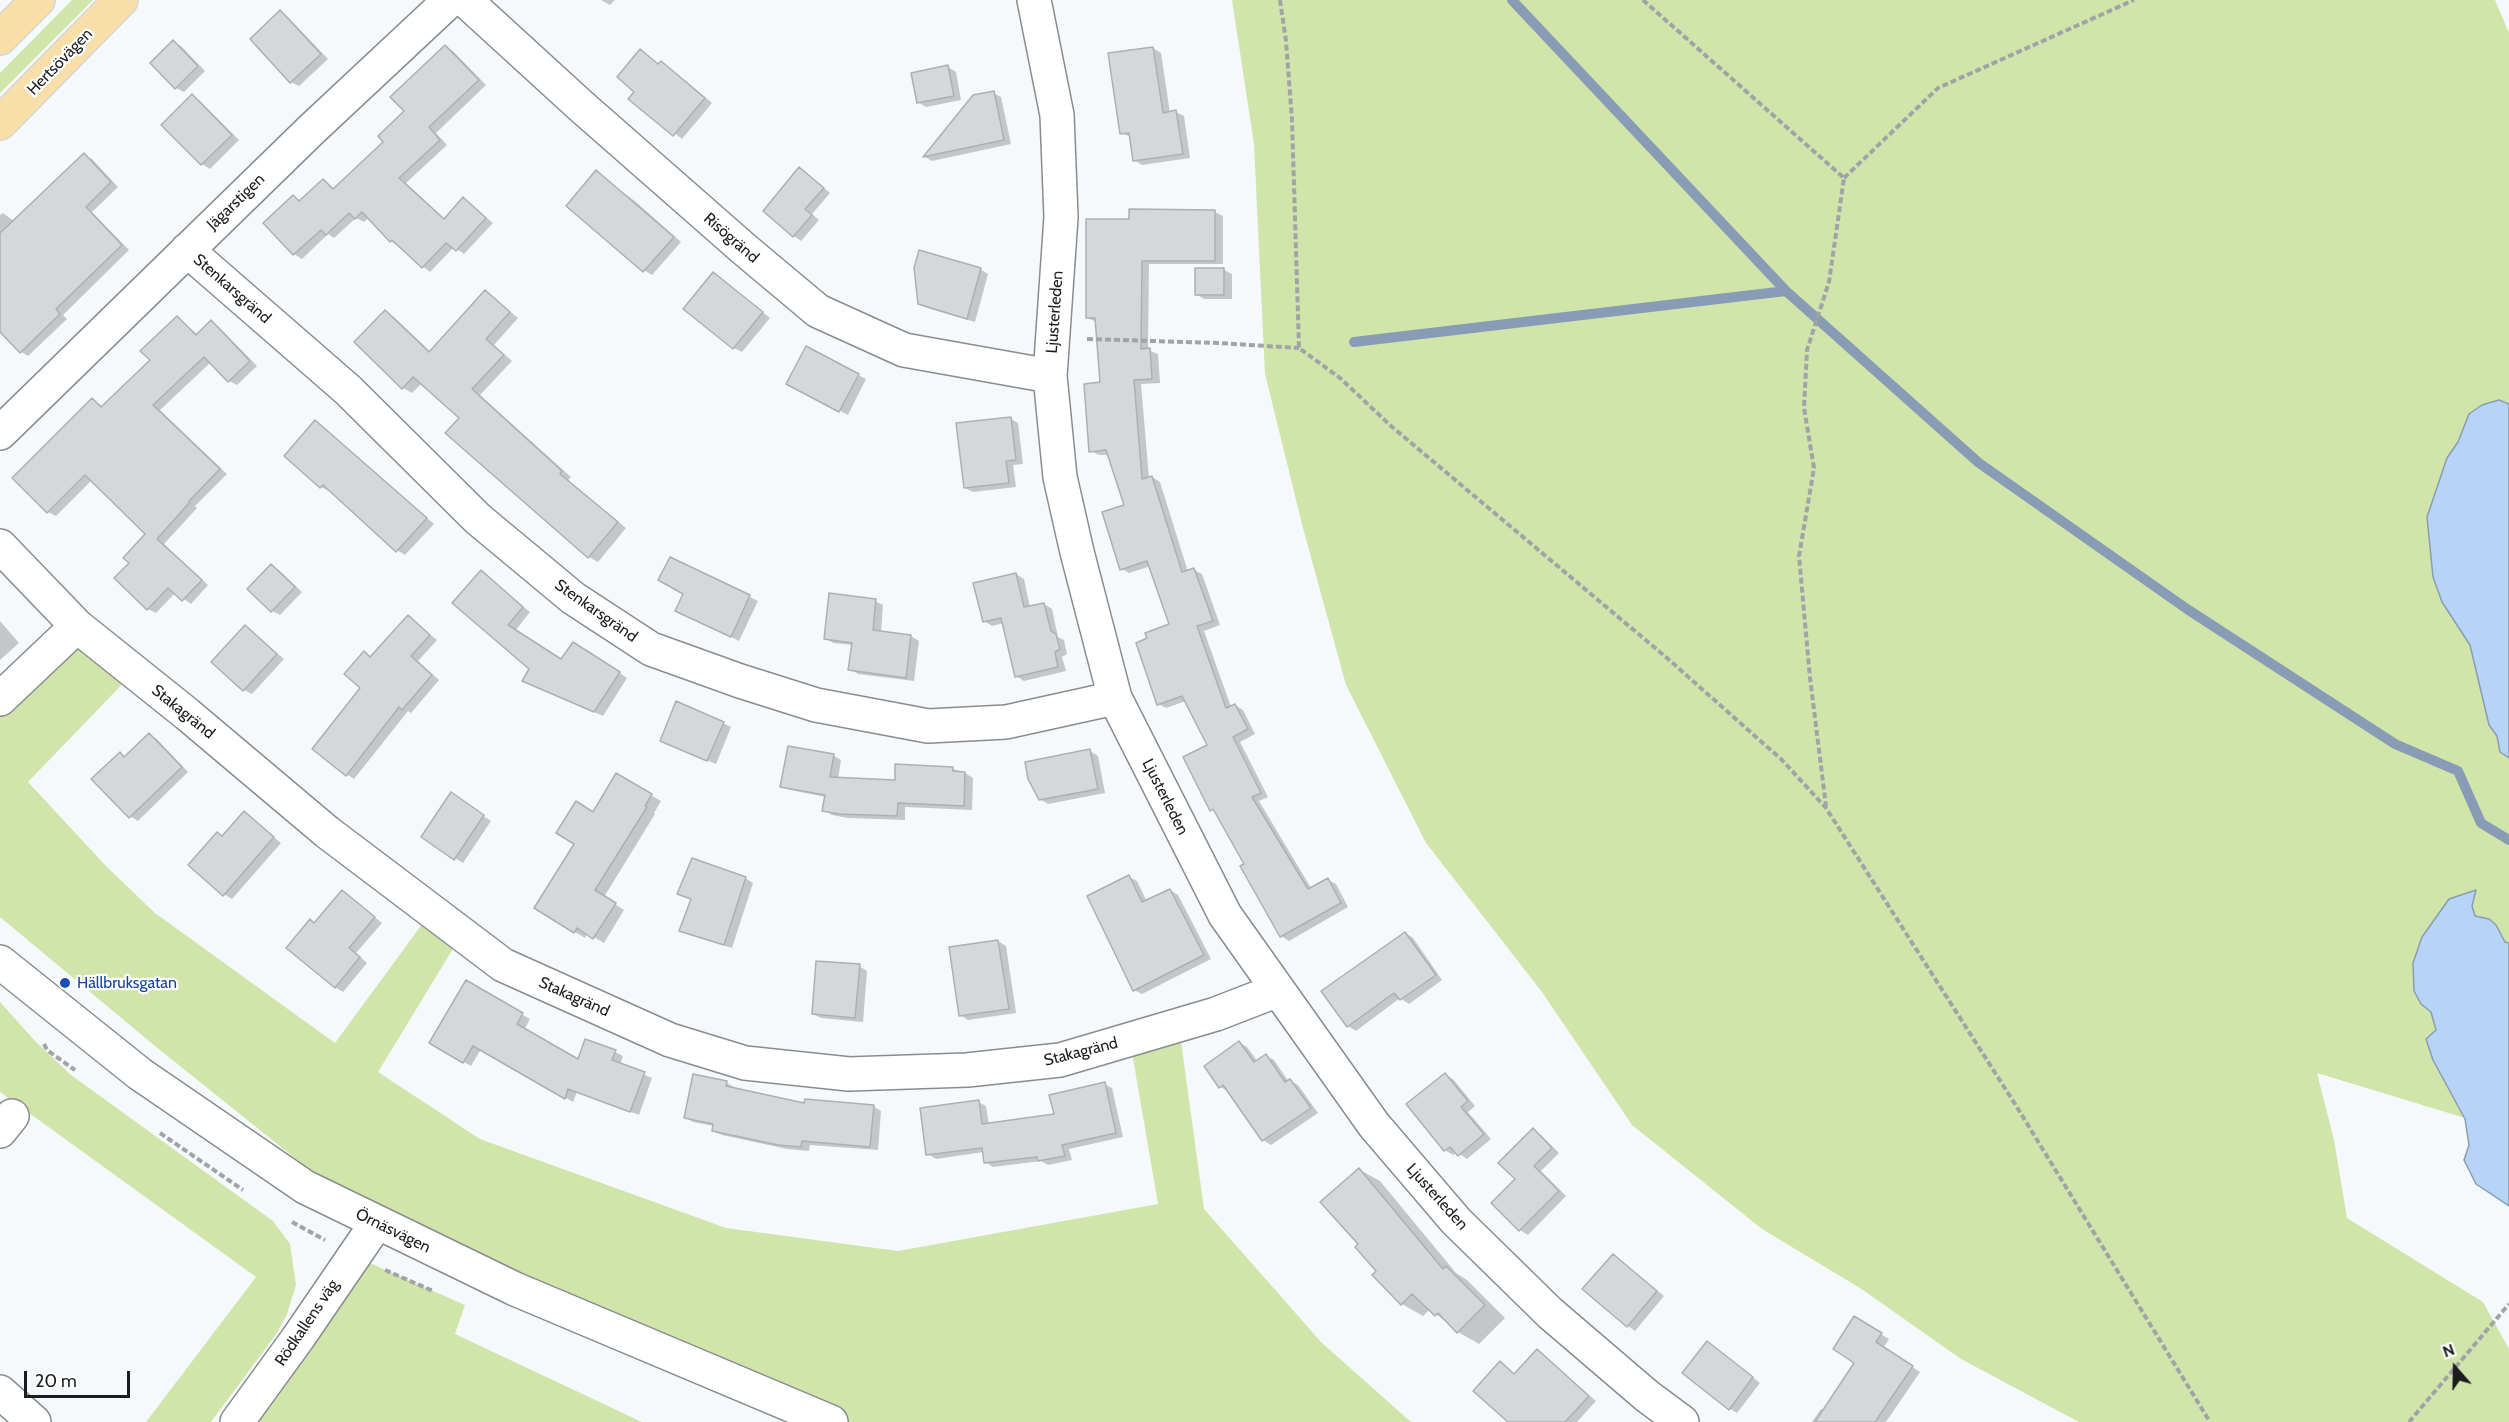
<!DOCTYPE html>
<meta charset="utf-8">
<style>
body{margin:0}
#map{position:relative;width:2509px;height:1422px;overflow:hidden;background:#f5f9fc;font-family:Cabin,sans-serif}
canvas{display:block}
.north{position:absolute;left:2425px;top:1338px;width:60px;height:60px;-webkit-text-stroke:4px #fff;paint-order:stroke;rotate:340deg;font-size:16px;font-weight:700;line-height:24px;text-align:center;color:#1a1c1d}
.north::after{content:'';display:block;margin:auto;width:21px;height:27px;background:#1a1c1d;clip-path:polygon(50% 0,100% 100%,50% 72%,0 100%)}
.scale{position:absolute;left:24px;top:1371px;width:106px;height:27px;box-sizing:border-box;border:3px solid #1a1c1d;border-top:0;padding-left:8px;font-size:18px;line-height:21px;white-space:nowrap;color:#1a1c1d;-webkit-text-stroke:4px #fff;paint-order:stroke}
</style>
<div id="map">
<canvas width="2509" height="1422"></canvas>
<div class="north">N</div>
<div class="scale">20 m</div>
</div>
<script>
const g = document.querySelector('canvas').getContext('2d');
g.lineJoin = 'round';
function fillPath(path, color) { g.fillStyle = color; g.fill(path, 'evenodd'); }
const toPath = rows => new Path2D(rows.map(r => 'M' + r).join(''));
function strokePath(path, color, width, dash) { g.strokeStyle = color; g.lineWidth = width; g.lineCap = dash ? 'butt' : 'round'; g.setLineDash(dash || []); g.stroke(path); }
function label(font, color, halo, rows, align = 'center') {
  g.font = font + ' Cabin,sans-serif'; g.lineWidth = 4.5; g.setLineDash([]); g.textBaseline = 'middle'; g.strokeStyle = halo; g.fillStyle = color; for (const [text, x, y, turn = 0] of rows) {
    g.save(); g.translate(x, y); g.rotate((+turn || 0) * Math.PI / 180); g.textAlign = isNaN(turn) ? turn : align; if (halo) g.strokeText(text, 0, 0); g.fillText(text, 0, 0); g.restore();
  }
}
fillPath(toPath([
 [72,0,93,0,0,93,0,73],
 [1232,0,2495,0,2509,33,2509,404,2499,400,2469,414,2458,442,2447,458,2427,517,2433,577,2442,603,2470,645,2489,725,2497,736,2500,752,2509,758,2509,943,2505,942,2496,925,2489,919,2475,916,2472,906,2475,890,2449,899,2422,937,2421,1004,2431,1012,2436,1030,2433,1060,2465,1118,2317,1073,2334,1140,2347,1218,2483,1302,2509,1349,2509,1422,2079,1422,1961,1359,1860,1288,1762,1229,1632,1125,1542,992,1426,843,1346,685,1303,528,1265,374,1254,144],
 [75,625,134,672,28,782,106,866,155,913,335,1043,431,912,462,934,378,1072,480,1139,726,1228,898,1251,1158,1204,1130,1041,1179,1027,1204,1209,1321,1342,1411,1422,833,1422,377,1224,155,1046,0,917,0,698],
 [0,1002,36,1042,71,1075,273,1221,290,1244,296,1285,287,1314,277,1333,211,1422,146,1422,256,1277,0,1092],
 [354,1256,465,1305,455,1334,642,1422,241,1422]
]), '#d1e5ab');
const water = toPath([
 [2499,400,2509,404,2509,758,2500,752,2497,736,2489,725,2470,645,2442,602,2433,577,2427,517,2447,458,2458,442,2469,414,2482,405,2499,400],
 [2476,890,2472,906,2475,916,2489,919,2496,925,2505,942,2509,943,2509,1206,2476,1184,2464,1160,2469,1145,2465,1119,2433,1060,2426,1039,2436,1030,2431,1012,2421,1004,2414,991,2413,963,2422,937,2449,899,2476,890]
]);
fillPath(water, '#b7d4f6');
strokePath(water, '#889db5', 1.5);
fillPath(toPath([
 [601,0,615,0,610,5],
 [280,12,288,17,328,59,299,86,291,82],
 [173,42,181,46,205,71,184,92,176,88,152,63],
 [446,47,453,51,486,85,436,133,447,145,406,183,445,219,464,199,493,223,464,254,454,247,430,272,391,241,369,217,364,222,356,218,334,238,328,234,302,259,294,254,265,223,293,196,301,201,323,180,335,189,386,142],
 [1153,48,1161,53,1170,113,1176,112,1184,116,1190,158,1142,165,1134,160,1131,137,1121,133],
 [640,51,659,65,661,63,669,67,712,103,682,139,630,98,636,91],
 [948,67,956,72,961,100,926,107,918,102],
 [993,93,1001,97,1011,144,932,161,925,157,974,97],
 [192,96,200,101,239,140,210,169,202,164,163,125],
 [84,155,92,159,118,187,92,212,129,250,63,315,67,319,28,356,20,351,0,330,0,215,3,213,14,221],
 [800,168,830,193,812,214,819,220,801,241,794,236],
 [596,172,636,202,681,242,652,275,644,270],
 [1130,211,1215,212,1223,216,1223,264,1149,264,1148,350,1158,354,1160,383,1141,384,1149,478,1152,477,1160,482,1188,572,1194,570,1202,574,1220,625,1204,631,1231,707,1235,705,1243,710,1255,734,1240,742,1268,797,1259,801,1311,888,1328,880,1336,884,1348,907,1289,941,1281,936,1246,865,1217,813,1212,810,1209,746,1186,701,1166,708,1159,704,1171,625,1151,566,1129,573,1122,569,1125,506,1109,455,1099,455,1091,451,1102,384,1097,322,1087,318,1131,220],
 [980,269,988,274,975,322,927,308,919,304],
 [1224,270,1232,274,1232,299,1204,299,1196,294],
 [714,274,770,318,742,352,734,348],
 [486,292,518,318,494,345,512,361,480,395,571,477,568,480,626,528,598,562,589,557,461,418,422,383,412,393,403,388,385,311,394,317,431,352],
 [177,317,198,335,212,322,219,327,257,366,237,385,229,381,211,362,160,410,227,474,195,506,197,508,164,544,208,585,191,604,175,593,156,613,148,609,131,563,147,534,92,480,56,516,48,512,15,478,93,400,103,407,152,361],
 [858,375,866,379,848,415,796,388],
 [1010,418,1018,423,1023,464,1013,465,1016,487,973,492,965,488],
 [315,422,434,524,405,555,397,550,330,490,329,491,321,487],
 [671,559,758,601,739,641,685,614,685,593],
 [272,566,279,570,302,592,280,615,272,611],
 [481,572,530,612,515,631,562,661,581,648,627,678,603,716,524,681,531,669,454,603],
 [1016,574,1024,579,1030,607,1044,604,1052,609,1058,637,1064,640,1067,654,1062,657,1066,671,1024,681,1016,676,1004,623,992,626,984,621],
 [875,601,883,605,881,633,911,636,919,641,914,681,858,674,850,669,853,645,833,643,825,638],
 [408,617,437,640,418,661,439,680,411,713,408,711,354,779,346,774,362,687,365,653,372,657],
 [0,621,19,643,0,660],
 [246,627,284,659,252,694,244,690],
 [723,723,731,727,716,764,669,744],
 [149,735,157,739,188,772,138,821,130,816,120,754,125,757],
 [1090,751,1098,756,1105,793,1048,804,1040,799],
 [833,755,841,760,838,779,896,781,953,769,965,773,973,778,972,810,905,807,905,820,848,818,832,815,824,810,826,797,790,790,782,786],
 [616,775,661,801,654,813,655,814,604,897,624,910,604,943,587,933,585,938,536,908],
 [459,799,491,821,463,863,455,858],
 [244,813,281,843,232,899,224,894,223,837],
 [1129,877,1137,881,1147,902,1170,890,1178,895,1211,959,1142,994,1134,990],
 [745,878,753,883,732,948,689,935,681,931,692,900,679,893],
 [342,892,382,923,356,953,367,963,343,992,335,987,316,924],
 [1405,933,1413,938,1442,980,1409,1004,1400,998,1356,1031,1348,1026],
 [998,941,1006,946,1016,1013,968,1020,960,1015],
 [859,966,867,971,863,1022,821,1018,813,1014],
 [466,982,530,1019,524,1030,579,1061,615,1052,623,1056,620,1065,652,1078,639,1115,577,1092,573,1102,481,1049,471,1066,431,1043],
 [1240,1043,1247,1047,1258,1062,1266,1056,1274,1060,1289,1082,1290,1081,1298,1085,1318,1113,1271,1145,1263,1140,1228,1091,1220,1087],
 [1445,1075,1453,1079,1475,1106,1468,1112,1491,1139,1467,1159,1457,1152,1453,1155,1445,1150,1408,1105],
 [727,1083,734,1087,734,1090,806,1105,873,1106,881,1111,878,1150,810,1145,809,1151,787,1149,722,1135,714,1131,714,1126,693,1122,685,1117],
 [1104,1084,1112,1088,1123,1137,1069,1149,1072,1160,1048,1165,1041,1161,993,1167,985,1162,984,1152,936,1159,928,1154,978,1102,986,1106,989,1125,1056,1116],
 [1533,1130,1541,1135,1559,1153,1541,1171,1566,1196,1528,1235,1520,1230,1493,1203,1517,1179],
 [1360,1170,1380,1181,1456,1273,1467,1280,1505,1318,1479,1344,1458,1332,1430,1309,1423,1316,1402,1304,1360,1244],
 [1613,1256,1664,1296,1635,1331,1628,1326],
 [1854,1318,1889,1339,1883,1348,1920,1372,1886,1422,1812,1422,1821,1409,1824,1411,1856,1363],
 [1715,1348,1760,1383,1737,1413,1729,1408],
 [1537,1351,1596,1401,1577,1422,1535,1422]
]), '#0003');
strokePath(toPath([
 [1512,0,1786,291,1979,463,2187,609,2395,744,2458,771,2481,823,2509,840],
 [1354,342,1786,291]
]), '#889db5', 10);
const building = toPath([
 [280,10,321,54,290,83,250,39,280,10],
 [173,40,198,66,175,89,150,63,173,40],
 [445,45,479,80,429,127,440,140,399,178,444,219,463,197,486,218,456,251,446,243,422,268,392,240,390,242,362,212,355,219,349,213,326,235,321,230,293,255,263,223,293,195,299,201,323,179,333,189,383,142,378,136,404,111,390,97,445,45],
 [1153,47,1163,113,1176,110,1183,154,1133,161,1129,133,1120,134,1108,53,1153,47],
 [640,49,658,64,661,61,705,98,673,136,628,99,634,92,617,77,640,49],
 [948,65,954,96,917,103,911,73,948,65],
 [994,91,1004,140,923,157,973,95,994,91],
 [192,94,232,135,201,165,161,125,192,94],
 [84,153,111,182,86,207,122,245,56,309,60,314,20,353,0,332,0,233,84,153],
 [799,167,824,188,805,209,812,215,793,237,763,211,799,167],
 [596,170,674,237,643,272,566,206,596,170],
 [1129,209,1215,210,1215,261,1142,261,1141,349,1150,348,1152,379,1134,380,1142,479,1152,476,1182,572,1194,568,1213,621,1197,626,1226,708,1235,704,1248,729,1233,737,1261,793,1252,797,1308,889,1328,878,1341,903,1280,937,1240,866,1244,864,1213,809,1210,811,1183,757,1207,745,1182,696,1157,705,1136,643,1147,638,1145,633,1169,624,1147,561,1120,570,1102,512,1124,505,1106,450,1089,452,1084,384,1100,382,1095,318,1086,318,1086,219,1129,219,1129,209],
 [919,250,981,268,967,319,918,304,914,268,919,250],
 [1195,268,1224,268,1224,295,1195,295,1195,268],
 [713,272,763,312,733,349,683,309,713,272],
 [485,290,510,312,486,339,504,355,472,389,562,471,560,474,618,522,588,558,445,433,459,418,413,377,402,389,354,342,385,310,429,352,485,290],
 [177,316,196,335,211,320,250,361,228,382,204,357,153,405,220,469,189,501,190,502,157,539,202,580,182,601,168,588,147,610,114,578,129,563,123,558,145,534,85,475,47,513,12,478,92,398,101,407,150,360,140,351,177,316],
 [806,346,859,374,839,412,786,384,806,346],
 [1011,417,1016,460,1006,461,1009,483,964,488,956,423,1011,417],
 [315,420,427,518,396,552,323,485,320,488,284,456,315,420],
 [670,557,750,595,731,637,675,611,683,594,658,580,670,557],
 [271,564,295,587,271,612,247,589,271,564],
 [481,570,523,607,508,625,561,659,573,642,620,672,594,712,522,681,529,669,452,603,481,570],
 [1016,573,1024,607,1044,603,1051,631,1056,634,1060,649,1055,652,1058,667,1015,677,1001,618,983,622,973,583,1016,573],
 [829,593,876,599,873,630,911,635,906,678,848,670,852,643,824,639,829,593],
 [408,615,430,635,411,656,432,675,402,710,399,707,346,776,312,749,360,688,344,674,364,651,370,657,408,615],
 [245,625,277,654,243,691,211,662,245,625],
 [676,701,724,722,707,761,660,741,676,701],
 [149,733,182,767,129,818,91,779,120,752,124,757,149,733],
 [788,746,834,754,830,777,895,780,895,764,953,767,953,771,965,772,964,806,898,803,897,816,839,814,822,811,825,795,780,787,788,746],
 [1090,749,1098,789,1039,800,1028,779,1025,762,1090,749],
 [616,773,652,794,645,806,647,807,595,890,616,903,593,939,577,928,574,933,534,908,574,844,556,833,576,801,593,812,616,773],
 [451,792,484,815,454,860,421,837,451,792],
 [244,811,274,837,223,896,188,865,217,832,222,836,244,811],
 [692,858,746,877,724,945,679,931,691,899,677,894,692,858],
 [1129,875,1142,902,1170,889,1204,955,1133,991,1087,896,1129,875],
 [342,890,375,917,349,948,360,957,335,988,286,948,310,919,314,923,342,890],
 [1405,932,1436,975,1400,1000,1394,993,1347,1027,1321,991,1405,932],
 [998,940,1009,1009,959,1016,949,947,998,940],
 [816,961,860,964,855,1018,812,1014,816,961],
 [466,980,523,1013,517,1024,578,1059,585,1039,616,1050,612,1060,645,1072,630,1112,568,1089,565,1099,473,1046,463,1063,429,1043,466,980],
 [1239,1041,1254,1062,1266,1054,1285,1082,1290,1079,1311,1108,1262,1141,1223,1085,1219,1088,1204,1066,1239,1041],
 [1445,1073,1468,1101,1461,1107,1484,1134,1458,1156,1450,1147,1444,1151,1406,1104,1445,1073],
 [693,1074,727,1081,726,1086,804,1103,805,1099,874,1105,870,1147,802,1141,801,1147,778,1145,712,1131,713,1124,684,1118,693,1074],
 [1105,1082,1116,1133,1062,1145,1065,1156,1038,1161,1037,1157,984,1163,982,1148,926,1155,920,1108,979,1100,982,1124,1054,1114,1049,1095,1105,1082],
 [1533,1128,1552,1148,1534,1166,1559,1191,1519,1231,1491,1203,1515,1179,1498,1163,1533,1128],
 [1359,1168,1443,1269,1446,1266,1485,1305,1457,1333,1438,1313,1435,1316,1412,1294,1401,1305,1372,1275,1376,1271,1355,1247,1358,1244,1320,1202,1359,1168],
 [1613,1254,1657,1291,1627,1327,1582,1289,1613,1254],
 [1854,1316,1882,1333,1876,1342,1913,1366,1875,1422,1815,1422,1854,1363,1833,1349,1854,1316],
 [1707,1341,1753,1377,1729,1410,1682,1373,1707,1341],
 [1537,1349,1589,1396,1565,1422,1508,1422,1473,1391,1500,1361,1514,1374,1537,1349]
]);
fillPath(building, '#d4d8db');
strokePath(building, '#acafb3', 1.5);
const minor = toPath([
 [465,0,581,106,744,249,818,311,904,350,1050,376],
 [1034,0,1057,115,1061,217,1050,376,1060,477,1077,552,1115,698,1225,915,1374,1125,1456,1221,1550,1313,1647,1396,1682,1422],
 [187,250,348,390,478,519,573,598,651,649,740,681,816,705,928,726,1006,722,1115,698],
 [0,433,311,130,450,0],
 [0,546,77,626],
 [0,699,77,626,187,714,327,832,503,965,670,1040,745,1063,849,1074,967,1070,1060,1060,1216,1014,1278,990],
 [0,962,140,1074,305,1187,515,1289,831,1422],
 [0,1131,12,1116],
 [0,1392,34,1422],
 [237,1422,298,1338,376,1224]
]);
const major = toPath([
 [0,38,38,0],
 [0,123,121,0]
]);
strokePath(minor, '#898c8f', 36);
strokePath(major, '#d6d6d6', 36);
strokePath(toPath([
 [1280,0,1286,41,1292,120,1299,348,1340,378,1391,426,1667,658,1782,760,1826,808,2015,1104,2210,1422],
 [1643,0,1844,178,1829,282,1807,350,1804,408,1814,468,1799,556,1810,678,1826,806],
 [1844,178,1938,88,2134,0],
 [1087,339,1218,343,1299,348],
 [44,1044,47,1050,75,1070],
 [160,1133,243,1190],
 [292,1222,325,1240],
 [385,1270,433,1291],
 [2409,1422,2509,1304]
]), '#a0a4a6', 4, [6, 3]);
strokePath(minor, '#fff', 33);
strokePath(major, '#f8dfa9', 33);
for (const [x, y, r, color] of [
 [65,983,6,"#1a4fb4"]
]) { const dot = new Path2D(); dot.arc(x, y, r, 0, 2 * Math.PI); g.fillStyle = color; g.fill(dot); strokePath(dot, '#fff', 2); }
label('16px', '#1a1c1d', '#fff', [
 ["Hertsövägen",60,62,-46],
 ["Jägarstigen",236,202,-44],
 ["Risögränd",731,238,41],
 ["Stenkarsgränd",232,289,41],
 ["Ljusterleden",1055,312,-86],
 ["Stenkarsgränd",596,611,35],
 ["Stakagränd",183,712,39],
 ["Ljusterleden",1165,797,63],
 ["Stakagränd",574,997,24],
 ["Stakagränd",1081,1052,-14],
 ["Ljusterleden",1437,1197,48],
 ["Örnäsvägen",393,1231,26],
 ["Rödkallens väg",307,1323,-56]
]);
label('16px', '#164399', '#fff', [
 ["Hällbruksgatan",77,983]
], 'left');
</script>
